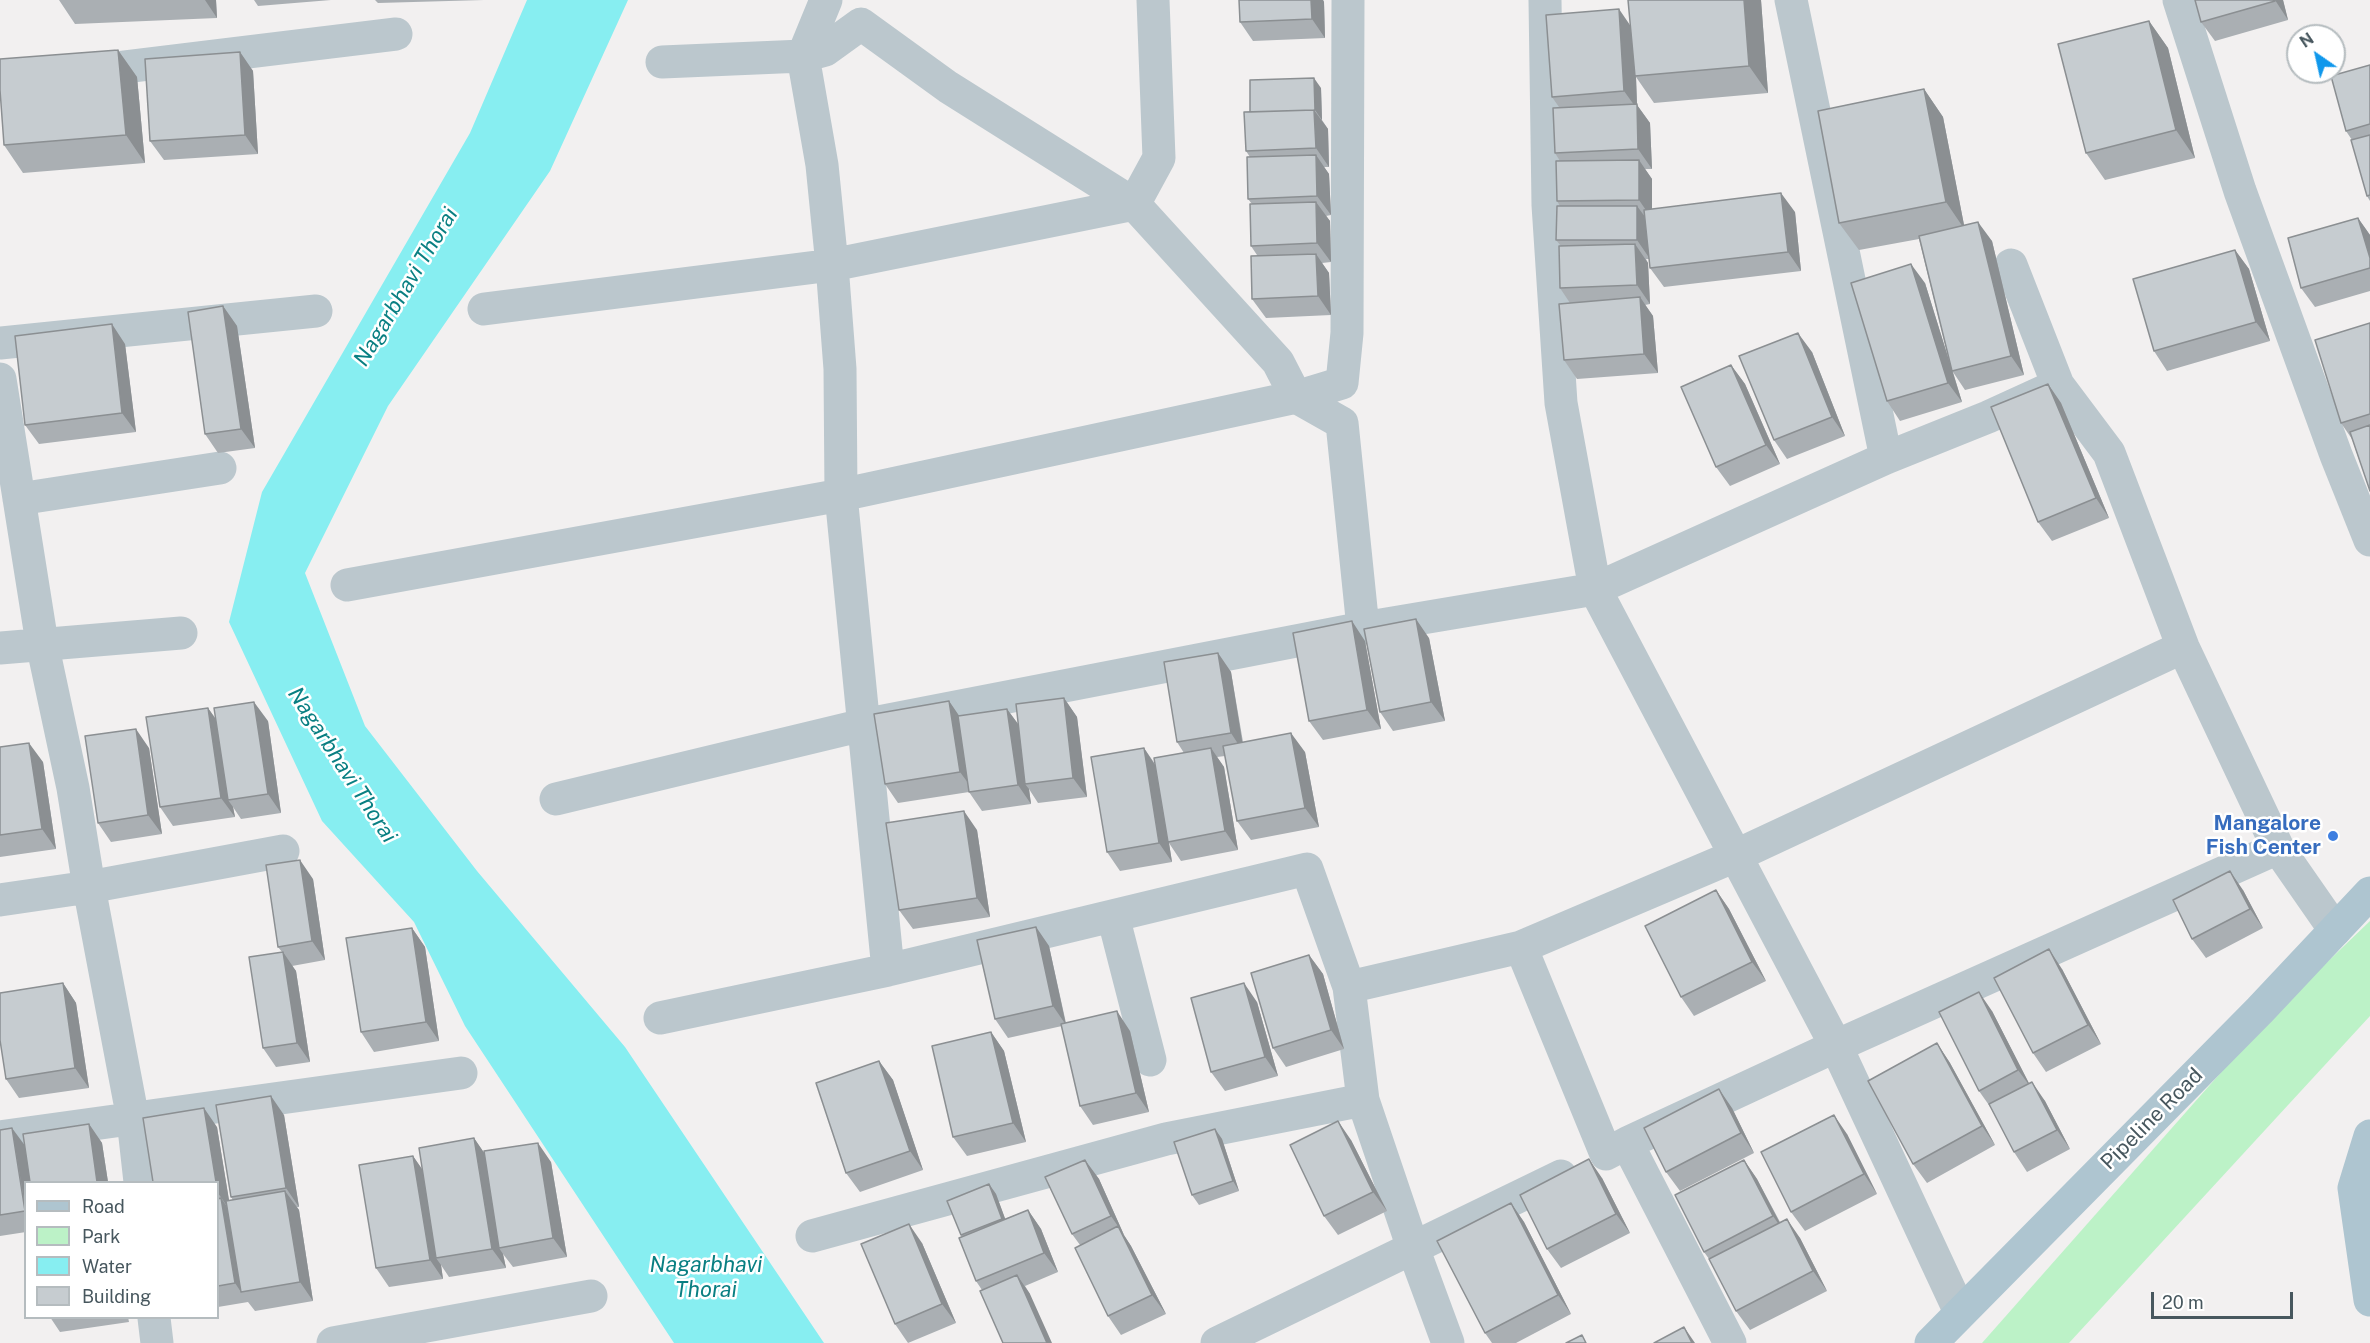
<!DOCTYPE html>
<style>
body{margin:0}
#map{position:relative;width:2370px;height:1343px;overflow:hidden;background:#f2f0f0;font-family:"Public Sans",sans-serif}
canvas{display:block}
.legend{position:absolute;left:24px;top:1181px;width:195px;height:138px;box-sizing:border-box;background:#fff;border:2px solid #b5bcbf;margin:0;padding:8px 10px;list-style:none;font-size:18px;color:#47575e}
.legend li{display:flex;align-items:center;gap:12px;height:30px}
.legend b{width:30px;border:2px solid #b5bcbf}
.north{position:absolute;left:2286px;top:24px;width:60px;height:60px;box-sizing:border-box;background:#fff;border:2px solid #b5bcbf;border-radius:50%;rotate:326deg;font-size:16px;font-weight:700;line-height:24px;text-align:center;color:#47575e}
.north::after{content:'';display:block;margin:auto;width:21px;height:27px;background:#1098ec;clip-path:polygon(50% 0,100% 100%,50% 72%,0 100%)}
.scale{position:absolute;left:2151px;top:1292px;width:142px;height:27px;box-sizing:border-box;border:3px solid #47575e;border-top:0;padding-left:8px;font-size:18px;line-height:21px;white-space:nowrap;color:#47575e;-webkit-text-stroke:4px #fff;paint-order:stroke}
</style>
<div id="map">
<canvas width="2370" height="1343"></canvas>
<ul class="legend">
<li><b style="height:8px;background:#aec5d0"></b>Road</li>
<li><b style="height:16px;background:#bcf2c7"></b>Park</li>
<li><b style="height:16px;background:#87eef1"></b>Water</li>
<li><b style="height:16px;background:#c6ccd0"></b>Building</li>
</ul>
<div class="north">N</div>
<div class="scale">20 m</div>
</div>
<script>
const g = document.querySelector('canvas').getContext('2d');
g.lineJoin = 'round';
function fillPath(path, color) { g.fillStyle = color; g.fill(path, 'evenodd'); }
const toPath = rows => new Path2D(rows.map(r => 'M' + r).join(''));
function strokePath(path, color, width, dash) { g.strokeStyle = color; g.lineWidth = width; g.lineCap = dash ? 'butt' : 'round'; g.setLineDash(dash || []); g.stroke(path); }
function label(font, color, halo, rows, align = 'center') {
  g.font = font + ' "Public Sans",sans-serif'; g.lineWidth = 5; g.setLineDash([]); g.textBaseline = 'middle'; g.strokeStyle = halo; g.fillStyle = color; for (const [text, x, y, turn = 0] of rows) {
    g.save(); g.translate(x, y); g.rotate((+turn || 0) * Math.PI / 180); g.textAlign = isNaN(turn) ? turn : align; if (halo) g.strokeText(text, 0, 0); g.fillText(text, 0, 0); g.restore();
  }
}
fillPath(toPath([
 [2370,921,2370,1016,2069,1343,1982,1343,2269,1018]
]), '#bcf2c7');
fillPath(toPath([
 [527,0,628,0,550,171,388,406,305,573,365,726,477,871,625,1047,824,1343,674,1343,465,1026,414,922,322,821,229,622,262,492,470,133]
]), '#87eef1');
strokePath(toPath([
 [826,0,803,56,825,50,861,24,948,87,1134,204,1278,362,1296,397,1342,423,1363,628],
 [1545,0,1548,205,1561,403,1595,589,1836,1046,1960,1312],
 [1791,0,1886,458],
 [2179,0,2240,191,2336,455,2370,540],
 [662,62,803,56,822,165,832,265,840,369,841,495,888,970],
 [0,82,396,34],
 [2011,265,2058,385,2109,453,2183,647,2278,848,2335,930],
 [484,309,832,265,1134,204,1159,158,1153,0],
 [0,343,316,311],
 [0,379,42,643,73,788,89,887,133,1119,140,1182],
 [19,499,220,468],
 [347,585,841,495,1296,397,1342,383,1347,333,1348,0],
 [0,648,181,633],
 [556,799,863,725,1363,628,1595,589,1886,458,1988,417,2058,385],
 [0,900,89,887,283,851],
 [1113,916,1150,1060],
 [1521,947,1606,1154,1627,1143,1730,1343],
 [1349,987,1521,947,1735,856,2183,647],
 [660,1018,888,970,1307,869,1349,987,1363,1100,1413,1248,1448,1343],
 [0,1137,461,1073],
 [1627,1143,1836,1046,2278,848],
 [812,1236,1166,1139,1363,1100],
 [154,1318,157,1343],
 [333,1343,591,1296],
 [1217,1343,1561,1176]
]), '#bbc7cd', 33);
strokePath(toPath([
 [2370,1136,2354,1188,2370,1300],
 [1931,1343,2260,1010,2370,893]
]), '#aec5d0', 33);
fillPath(toPath([
 [59,0,216,0,217,18,75,24],
 [254,0,331,0,258,6],
 [375,0,484,0,378,3],
 [1239,0,1323,0,1324,2,1325,38,1253,41,1240,22],
 [1761,0,1768,93,1654,103,1636,77,1637,105,1650,123,1652,169,1645,169,1652,179,1652,209,1795,212,1801,271,1664,287,1650,268,1649,259,1646,259,1648,263,1650,304,1645,305,1653,316,1658,373,1577,379,1564,360,1570,303,1560,288,1561,246,1556,240,1560,206,1557,201,1560,161,1555,153,1559,107,1552,97,1630,26],
 [2195,0,2283,0,2288,20,2215,41,2201,22],
 [2149,21,2168,48,2195,158,2105,180,2086,153],
 [118,50,137,77,145,163,23,173,4,145],
 [240,52,253,71,258,154,164,160,150,141],
 [2370,65,2370,201,2367,196,2352,140,2346,131],
 [1321,88,1322,120,1328,129,1329,167,1324,167,1329,174,1331,215,1326,216,1330,221,1331,262,1322,263,1329,273,1331,315,1266,318,1252,299,1257,255,1251,246,1252,204,1248,199,1250,157,1246,151,1250,112],
 [1924,89,1943,117,1964,225,1992,241,2024,375,1965,390,1953,372,1962,402,1900,421,1887,401,1925,283,1950,364,1919,239,1859,250,1839,223],
 [2358,218,2370,235,2370,291,2315,307,2301,288],
 [2235,250,2249,269,2270,341,2167,371,2154,351],
 [223,306,237,326,255,448,218,453,205,434],
 [2370,323,2370,491,2352,439,2341,423],
 [125,344,136,432,39,444,25,425],
 [1812,352,1845,436,1787,459,1774,440],
 [1731,365,1745,384,1780,464,1730,486,1716,467],
 [2048,384,2061,403,2109,518,2052,541,2038,522],
 [1429,638,1445,721,1393,731,1380,712],
 [1365,641,1381,729,1323,740,1309,721],
 [1218,653,1231,672,1243,742,1305,752,1319,827,1251,840,1237,821,1225,756,1217,757,1224,767,1238,850,1181,861,1169,843,1172,862,1120,871,1107,852,1144,748,1155,764,1184,753,1177,742],
 [1064,698,1077,717,1087,797,1038,803,1029,789,1031,804,982,811,969,792,898,803,885,784,949,701,959,716,1007,709,1018,724],
 [208,708,216,719,268,721,281,813,241,819,233,807,235,817,173,826,160,807],
 [0,747,43,762,56,849,0,857],
 [149,748,162,834,111,842,98,823],
 [977,830,990,917,913,929,899,910],
 [313,879,325,960,292,966,296,971,310,1062,276,1067,263,1048,282,952,278,947],
 [1716,890,1729,909,1766,981,1694,1016,1681,997],
 [2243,890,2263,928,2206,958,2192,939],
 [1036,927,1049,946,1066,1023,1130,1031,1149,1112,1093,1125,1080,1106,1062,1026,1008,1038,995,1019],
 [412,928,425,947,439,1041,374,1052,361,1032],
 [1309,955,1323,974,1344,1049,1286,1067,1273,1048],
 [2062,969,2101,1044,2046,1072,2033,1053],
 [63,983,76,1003,89,1088,19,1098,6,1079],
 [1257,1002,1278,1076,1225,1091,1211,1072],
 [1992,1011,2029,1084,2045,1101,2070,1149,2027,1172,2014,1152,1991,1108,1979,1091],
 [991,1032,1004,1051,1026,1142,967,1156,953,1137],
 [1937,1043,1950,1063,1995,1145,1927,1183,1913,1164],
 [879,1061,893,1080,923,1170,860,1192,846,1173],
 [1732,1108,1754,1153,1680,1191,1666,1172],
 [284,1115,299,1207,297,1207,299,1210,313,1301,255,1311,248,1302,218,1307,217,1127,229,1201,233,1200,231,1197],
 [89,1124,102,1143,108,1182,26,1182,26,1232,0,1236,0,1130,25,1146],
 [1215,1129,1222,1139,1239,1191,1199,1205,1192,1195],
 [1847,1134,1877,1194,1805,1231,1791,1212],
 [474,1138,484,1153,551,1162,567,1257,513,1267,503,1254,506,1268,449,1277,441,1265,443,1279,389,1287,376,1268,413,1156,422,1169],
 [1351,1140,1387,1211,1338,1235,1324,1216],
 [1085,1160,1099,1179,1124,1235,1131,1246,1166,1314,1121,1335,1108,1316,1080,1245,1072,1234],
 [1744,1160,1757,1179,1780,1222,1800,1238,1827,1291,1750,1330,1736,1311,1712,1263,1704,1252],
 [1602,1178,1630,1233,1561,1268,1547,1249],
 [989,1184,996,1194,1005,1219,1028,1210,1041,1229,1058,1272,1025,1286,1030,1294,982,1290,976,1281,961,1235],
 [1511,1203,1524,1222,1571,1314,1516,1343,1492,1343,1485,1333],
 [922,1243,956,1323,908,1343,895,1324],
 [50,1317,128,1317,129,1322,60,1332]
]), '#aaafb3');
fillPath(toPath([
 [205,0,216,0,217,18],
 [1311,0,1323,0,1324,2,1325,38,1312,19],
 [1744,0,1761,0,1768,93,1749,66],
 [2275,0,2283,0,2288,20],
 [1619,9,1632,28,1635,76,1636,77,1637,105,1650,123,1652,169,1638,149,1637,109,1624,91],
 [2149,21,2168,48,2195,158,2176,130],
 [118,50,137,77,145,163,126,135],
 [240,52,253,71,258,154,245,135],
 [1314,78,1321,88,1322,120,1315,110],
 [1924,89,1943,117,1965,230,1946,202],
 [1314,110,1328,129,1329,167,1316,148],
 [1316,155,1329,174,1331,215,1317,196],
 [1639,160,1652,179,1652,219,1639,200],
 [1781,193,1795,212,1801,271,1788,252],
 [1316,202,1330,221,1331,262,1317,243],
 [1637,206,1651,225,1650,259,1637,240],
 [2358,218,2370,235,2370,258],
 [1978,222,1992,241,2024,375,2011,356],
 [1635,244,1648,263,1650,304,1637,285],
 [2235,250,2249,269,2270,341,2256,322],
 [1316,254,1329,273,1331,315,1318,296],
 [1911,264,1925,283,1962,402,1948,383],
 [1640,297,1653,316,1658,373,1644,354],
 [223,306,237,326,255,448,241,429],
 [112,324,125,344,136,432,122,413],
 [1798,333,1812,352,1845,436,1832,417],
 [1731,365,1745,384,1780,464,1766,445],
 [2048,384,2061,403,2109,518,2096,498],
 [1416,619,1429,638,1445,721,1431,702],
 [1352,621,1365,641,1381,729,1367,710],
 [1218,653,1231,672,1244,753,1231,733],
 [1064,698,1077,717,1087,797,1073,778],
 [949,701,962,720,974,791,960,772],
 [254,702,268,721,281,813,268,794],
 [208,708,221,727,228,800,233,807,235,817,221,798],
 [1007,709,1021,728,1025,784,1029,789,1031,804,1018,785],
 [136,729,149,748,162,834,148,815],
 [1291,733,1305,752,1319,827,1305,808],
 [29,743,43,762,56,849,42,829],
 [1144,748,1157,768,1172,862,1159,843],
 [1211,748,1224,767,1238,850,1225,831],
 [964,811,977,830,990,917,977,898],
 [300,860,313,879,325,960,312,941],
 [2230,871,2243,890,2263,928,2250,909],
 [1716,890,1729,909,1766,981,1752,962],
 [1036,927,1049,946,1066,1025,1053,1006],
 [412,928,425,947,439,1041,426,1022],
 [2049,949,2062,969,2101,1044,2088,1025],
 [283,952,296,971,310,1062,297,1043],
 [1309,955,1323,974,1344,1049,1331,1030],
 [63,983,76,1003,89,1088,75,1068],
 [1244,983,1257,1002,1278,1076,1265,1057],
 [1979,992,1992,1011,2032,1089,2018,1070],
 [1117,1011,1130,1031,1149,1112,1136,1093],
 [991,1032,1004,1051,1026,1142,1013,1123],
 [1937,1043,1950,1063,1995,1145,1982,1126],
 [879,1061,893,1080,923,1170,910,1151],
 [2032,1082,2045,1101,2070,1149,2057,1130],
 [1719,1089,1732,1108,1754,1153,1741,1133],
 [271,1096,284,1115,299,1207,286,1188],
 [204,1108,217,1127,231,1212,218,1193,218,1182,216,1182],
 [1834,1115,1847,1134,1877,1194,1864,1174],
 [1338,1121,1351,1140,1387,1211,1373,1192],
 [89,1124,102,1143,108,1182,97,1182],
 [12,1128,26,1147,31,1182,26,1182,26,1212],
 [1215,1129,1222,1139,1239,1191,1233,1181],
 [474,1138,487,1157,499,1248,503,1254,506,1268,492,1249],
 [538,1143,551,1162,567,1257,553,1238],
 [413,1156,426,1175,436,1258,441,1265,443,1279,430,1260],
 [1589,1159,1602,1178,1630,1233,1616,1214],
 [1085,1160,1099,1179,1124,1235,1111,1216],
 [1744,1160,1757,1179,1786,1235,1773,1216],
 [989,1184,996,1194,1009,1229,1002,1219],
 [285,1191,299,1210,313,1301,300,1282],
 [221,1198,234,1217,241,1292,235,1283],
 [1511,1203,1524,1222,1571,1314,1558,1295],
 [1028,1210,1041,1229,1058,1272,1044,1253],
 [1787,1219,1800,1238,1827,1291,1813,1271],
 [909,1224,922,1243,956,1323,942,1304],
 [1118,1226,1131,1246,1166,1314,1152,1295],
 [1017,1275,1030,1294,1052,1343,1047,1343],
 [1684,1327,1695,1343,1692,1343]
]), '#8b8f92');
const building = toPath([
 [1239,0,1311,0,1312,19,1240,22,1239,0],
 [1628,0,1744,0,1749,66,1635,76,1628,0],
 [2195,0,2275,0,2275,1,2201,22,2195,0],
 [1619,9,1624,91,1552,97,1546,15,1619,9],
 [2149,21,2176,130,2086,153,2058,44,2149,21],
 [118,50,126,135,4,145,0,90,0,59,118,50],
 [240,52,245,135,150,141,145,59,240,52],
 [2370,65,2370,124,2346,131,2331,76,2370,65],
 [1314,78,1315,110,1314,110,1250,112,1250,80,1314,78],
 [1924,89,1946,202,1839,223,1818,111,1924,89],
 [1637,104,1638,149,1555,153,1553,108,1637,104],
 [1314,110,1316,148,1246,151,1244,112,1314,110],
 [2370,135,2370,195,2367,196,2351,140,2370,135],
 [1316,155,1317,196,1248,199,1247,157,1316,155],
 [1639,160,1639,200,1557,201,1556,161,1639,160],
 [1781,193,1788,252,1650,268,1644,210,1781,193],
 [1316,202,1317,243,1251,246,1250,204,1316,202],
 [1557,206,1637,206,1637,240,1556,240,1557,206],
 [2358,218,2370,258,2370,268,2301,288,2288,238,2358,218],
 [1978,222,2011,356,1952,371,1919,236,1978,222],
 [1635,244,1637,285,1560,288,1559,246,1635,244],
 [2235,250,2256,322,2154,351,2133,279,2235,250],
 [1316,254,1318,296,1252,299,1251,256,1316,254],
 [1911,264,1948,383,1887,401,1851,283,1911,264],
 [1640,297,1644,354,1564,360,1559,304,1640,297],
 [223,306,241,429,205,434,188,312,223,306],
 [2370,323,2370,414,2341,423,2315,340,2370,323],
 [112,324,122,413,25,425,15,336,112,324],
 [1798,333,1832,417,1774,440,1739,356,1798,333],
 [1731,365,1766,445,1716,467,1681,387,1731,365],
 [2048,384,2096,498,2038,522,1991,407,2048,384],
 [2370,425,2370,491,2350,432,2370,425],
 [1416,619,1431,702,1380,712,1364,629,1416,619],
 [1352,621,1367,710,1309,721,1293,633,1352,621],
 [1218,653,1231,733,1177,742,1164,662,1218,653],
 [1064,698,1073,778,1025,784,1016,704,1064,698],
 [949,701,960,772,885,784,874,714,949,701],
 [254,702,268,794,228,800,214,708,254,702],
 [208,708,221,798,160,807,146,717,208,708],
 [1007,709,1018,785,969,792,958,716,1007,709],
 [136,729,148,815,98,823,85,736,136,729],
 [1291,733,1305,808,1237,821,1223,746,1291,733],
 [29,743,42,829,0,835,0,747,29,743],
 [1144,748,1159,843,1107,852,1091,757,1144,748],
 [1211,748,1225,831,1168,842,1154,758,1211,748],
 [964,811,977,898,899,910,886,823,964,811],
 [300,860,312,941,278,947,266,865,300,860],
 [2230,871,2250,909,2192,939,2173,900,2230,871],
 [1716,890,1752,962,1681,997,1645,926,1716,890],
 [1036,927,1053,1006,995,1019,977,940,1036,927],
 [412,928,426,1022,361,1032,346,938,412,928],
 [2049,949,2088,1025,2033,1053,1994,978,2049,949],
 [283,952,297,1043,263,1048,249,957,283,952],
 [1309,955,1331,1030,1273,1048,1251,973,1309,955],
 [63,983,75,1068,6,1079,0,1040,0,993,63,983],
 [1244,983,1265,1057,1211,1072,1191,998,1244,983],
 [1979,992,2018,1070,1979,1091,1939,1012,1979,992],
 [1117,1011,1136,1093,1080,1106,1061,1024,1117,1011],
 [991,1032,1013,1123,953,1137,932,1046,991,1032],
 [1937,1043,1982,1126,1913,1164,1868,1081,1937,1043],
 [879,1061,910,1151,846,1173,816,1083,879,1061],
 [2032,1082,2057,1130,2014,1152,1989,1104,2032,1082],
 [1719,1089,1741,1133,1666,1172,1644,1128,1719,1089],
 [271,1096,286,1188,231,1197,216,1105,271,1096],
 [204,1108,216,1182,153,1182,143,1118,204,1108],
 [1834,1115,1864,1174,1791,1212,1761,1152,1834,1115],
 [1338,1121,1373,1192,1324,1216,1290,1145,1338,1121],
 [89,1124,97,1182,30,1182,23,1134,89,1124],
 [12,1128,25,1211,0,1215,0,1130,12,1128],
 [1215,1129,1233,1181,1192,1195,1174,1142,1215,1129],
 [474,1138,492,1249,436,1258,419,1148,474,1138],
 [538,1143,553,1238,499,1248,484,1151,538,1143],
 [413,1156,430,1260,376,1268,359,1165,413,1156],
 [1589,1159,1616,1214,1547,1249,1520,1195,1589,1159],
 [1085,1160,1111,1216,1072,1234,1045,1177,1085,1160],
 [1744,1160,1773,1216,1704,1252,1675,1195,1744,1160],
 [989,1184,1002,1219,961,1235,947,1201,989,1184],
 [285,1191,300,1282,241,1292,226,1201,285,1191],
 [221,1198,235,1283,218,1286,218,1199,221,1198],
 [1511,1203,1558,1295,1485,1333,1437,1241,1511,1203],
 [1028,1210,1044,1253,976,1281,959,1238,1028,1210],
 [1787,1219,1813,1271,1736,1311,1709,1259,1787,1219],
 [909,1224,942,1304,895,1324,861,1244,909,1224],
 [1118,1226,1152,1295,1108,1316,1075,1248,1118,1226],
 [1017,1275,1047,1343,1003,1343,980,1291,1017,1275],
 [1684,1327,1692,1343,1654,1343,1684,1327],
 [1582,1335,1586,1343,1566,1343,1582,1335]
]);
fillPath(building, '#c6ccd0');
strokePath(building, '#8b8f92', 1.5);
for (const [x, y, r, color] of [
 [2333,836,6,"#3f7fe0"]
]) { const dot = new Path2D(); dot.arc(x, y, r, 0, 2 * Math.PI); g.fillStyle = color; g.fill(dot); strokePath(dot, '#fff', 2); }
label('bold 21px', '#366cbe', '#fff', [
 ["Mangalore",2321,824],
 ["Fish Center",2321,848]
], 'right');
label('21px', '#47575e', '#fff', [
 ["Pipeline Road",2152,1119,-45]
]);
label('italic 22px', '#097f82', '#fff', [
 ["Nagarbhavi Thorai",406,287,-59],
 ["Nagarbhavi Thorai",342,765,57],
 ["Nagarbhavi",706,1265],
 ["Thorai",706,1290]
]);
</script>
